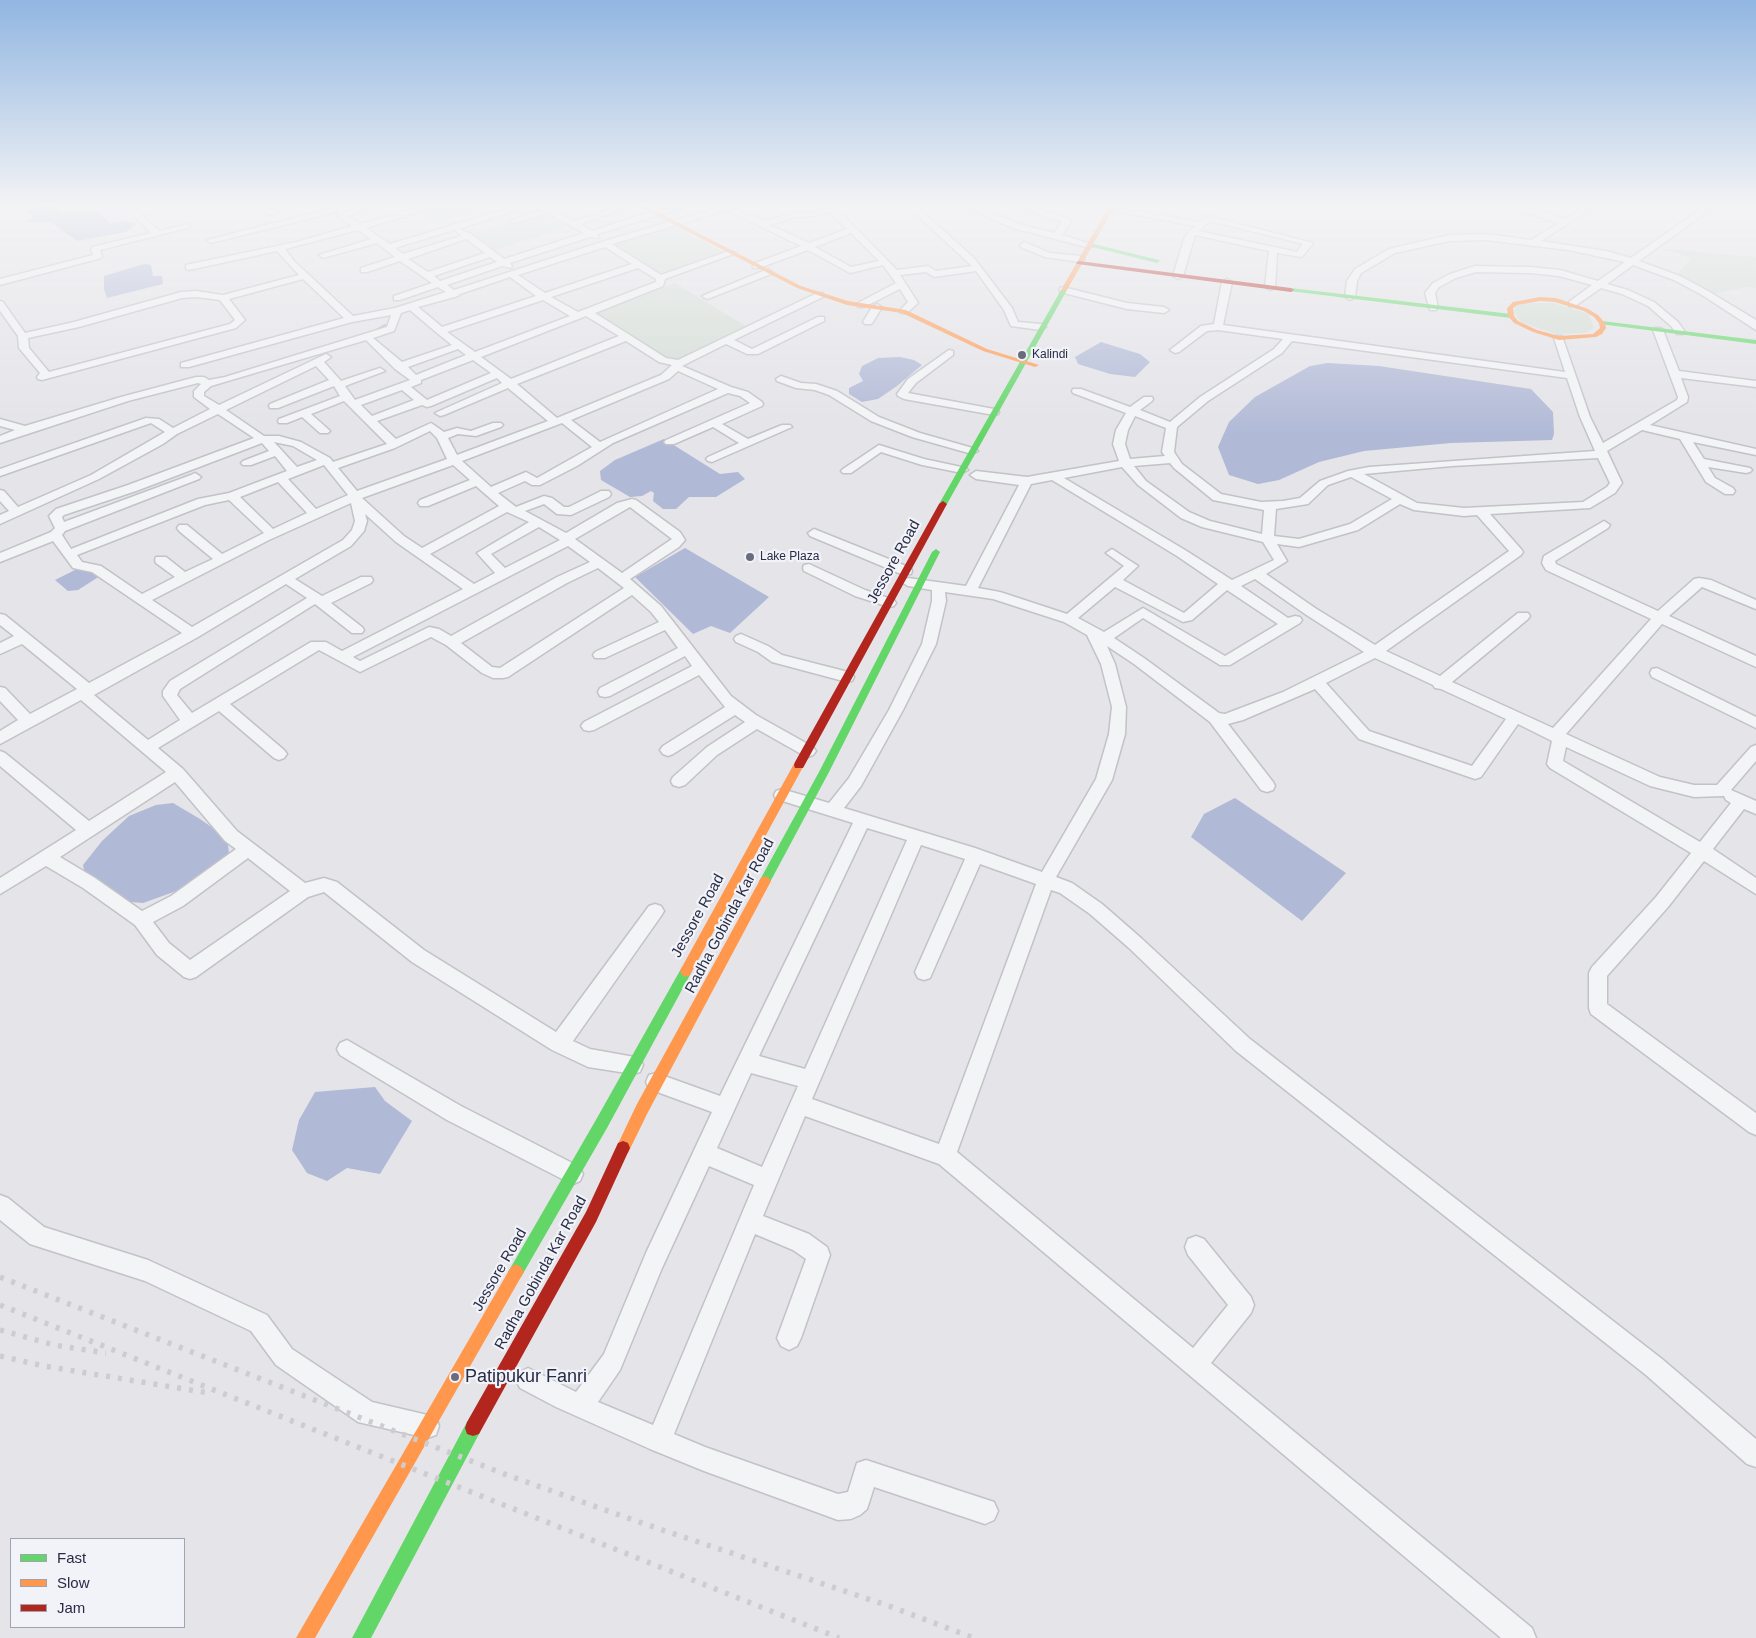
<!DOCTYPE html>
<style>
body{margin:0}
#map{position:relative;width:1756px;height:1638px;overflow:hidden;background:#e4e4e9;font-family:Helvetica,sans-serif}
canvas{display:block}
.legend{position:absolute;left:10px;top:1538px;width:175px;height:90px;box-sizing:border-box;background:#f2f3f8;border:1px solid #a1a3b0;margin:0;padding:6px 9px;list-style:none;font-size:15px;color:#282c45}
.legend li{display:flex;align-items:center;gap:10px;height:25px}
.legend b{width:25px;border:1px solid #a1a3b0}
</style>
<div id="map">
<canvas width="1756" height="1638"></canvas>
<ul class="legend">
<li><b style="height:6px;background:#63d668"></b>Fast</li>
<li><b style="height:6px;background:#ff974d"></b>Slow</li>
<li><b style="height:6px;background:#b3261e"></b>Jam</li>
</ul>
</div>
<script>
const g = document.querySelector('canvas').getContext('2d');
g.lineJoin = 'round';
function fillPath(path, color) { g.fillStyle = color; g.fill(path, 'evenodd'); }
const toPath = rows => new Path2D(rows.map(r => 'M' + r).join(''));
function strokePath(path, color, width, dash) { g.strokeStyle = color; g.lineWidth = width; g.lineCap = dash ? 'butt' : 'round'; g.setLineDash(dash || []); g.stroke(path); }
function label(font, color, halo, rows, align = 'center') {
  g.font = font + ' Helvetica,sans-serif'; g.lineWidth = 4.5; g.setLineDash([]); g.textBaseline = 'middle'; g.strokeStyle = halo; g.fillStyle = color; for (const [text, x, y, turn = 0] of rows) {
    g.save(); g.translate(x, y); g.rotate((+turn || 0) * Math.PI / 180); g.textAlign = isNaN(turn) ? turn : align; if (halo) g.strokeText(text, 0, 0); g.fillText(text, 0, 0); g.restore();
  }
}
fillPath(toPath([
 [435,206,469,206,475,211,434,223,418,211],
 [550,210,576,224,495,250,472,234],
 [672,226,724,252,661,275,611,245],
 [1660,248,1756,257,1756,288,1748,287,1712,294,1676,275,1691,258],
 [675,283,749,328,680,359,666,357,591,313],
 [1526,303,1553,303,1589,314,1594,328,1585,333,1556,334,1521,322,1514,313,1515,306]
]), '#d2dcd4');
fillPath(toPath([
 [46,206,55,206,61,212,69,213,88,211,100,213,110,224,124,221,137,224,126,232,77,241,52,223,24,222,34,218,27,210],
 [144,264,151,265,153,276,162,276,163,284,107,298,104,289,104,276],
 [1101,342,1140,354,1150,362,1135,377,1110,374,1078,364,1075,357],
 [900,357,914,360,922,365,897,386,878,399,862,402,849,394,849,388,863,381,859,374,862,366,878,358],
 [1328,363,1379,366,1531,389,1553,412,1554,434,1552,440,1451,443,1364,451,1319,462,1279,480,1258,484,1229,475,1218,447,1229,422,1255,397,1310,366],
 [664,439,720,474,738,472,745,479,716,497,689,497,676,509,663,509,653,501,654,493,651,491,642,496,630,497,601,480,600,471,615,460],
 [685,548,769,597,730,633,711,626,693,634,635,577],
 [83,566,100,576,78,590,68,591,55,580],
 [1235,798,1346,873,1302,921,1191,837,1204,814],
 [173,803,200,819,227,838,229,853,205,878,182,889,143,903,120,901,85,875,83,865,102,841,129,816,156,805],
 [375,1087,385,1101,412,1121,380,1174,347,1168,327,1181,307,1173,292,1150,299,1120,315,1092]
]), '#b0b9d6');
strokePath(toPath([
 [373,332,385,325]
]), '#b0b9d6', 2.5);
const street = toPath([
 [59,206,67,206,70,211,63,213,59,206],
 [124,206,133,206,159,231,187,224,191,227,100,250,102,256,101,258,0,285,0,279,93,255,91,249,92,247,151,233,124,206],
 [253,206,263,206,270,210,279,206,292,206,269,215,253,206],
 [363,206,377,206,348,216,360,224,424,206,438,206,366,228,390,244,516,206,530,206,459,229,471,234,504,259,584,233,547,213,514,223,510,221,541,210,541,206,566,206,555,211,574,221,619,206,632,206,580,224,592,231,649,212,655,213,675,206,689,206,598,234,598,238,590,237,510,263,512,266,511,268,502,266,447,285,454,290,608,240,723,206,737,206,735,208,764,221,795,213,814,212,826,208,825,206,834,206,897,270,928,266,936,271,972,266,907,206,916,206,974,258,1012,308,1018,322,1041,324,1046,327,1041,330,1011,326,1004,310,976,271,934,277,926,272,900,275,918,303,907,313,901,313,899,311,908,302,900,289,864,307,858,307,858,303,896,283,883,265,850,273,808,250,759,268,753,268,753,264,801,246,727,210,612,244,661,275,729,251,736,253,665,279,663,286,595,313,666,358,678,360,817,293,823,293,823,297,734,340,752,349,818,317,824,317,824,321,758,354,747,354,726,344,682,366,731,387,748,392,762,402,763,404,762,406,722,424,748,439,782,425,790,425,792,427,712,462,708,461,706,459,708,457,739,443,713,427,674,444,666,444,664,442,666,440,750,403,740,396,728,393,613,443,577,466,540,485,532,485,525,481,498,493,516,507,544,496,552,498,564,507,569,507,601,491,609,491,611,494,609,497,571,515,557,514,544,504,525,511,566,533,617,503,632,499,636,500,680,532,685,540,679,547,630,579,661,606,731,696,756,715,813,747,816,751,813,755,808,757,803,755,757,729,717,755,685,785,679,787,673,785,671,781,673,777,707,747,745,722,735,715,673,754,668,756,663,754,660,750,663,746,725,707,699,675,594,730,589,731,584,730,581,726,584,722,692,666,685,656,610,696,605,697,600,696,598,692,600,688,678,648,665,630,605,658,595,658,593,655,595,652,659,622,651,612,632,595,508,677,503,678,493,678,482,673,446,645,431,637,360,672,319,650,230,704,284,750,287,754,284,758,279,760,274,758,219,711,158,748,183,769,237,831,305,883,324,878,337,882,424,950,556,1032,649,906,655,904,661,906,664,911,661,916,573,1041,590,1049,640,1058,643,1065,640,1072,633,1074,588,1067,552,1050,412,962,324,892,308,897,196,977,190,979,184,977,157,955,135,925,83,888,46,866,0,894,0,878,76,830,0,766,0,751,5,753,89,821,166,772,81,700,0,744,0,731,18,720,0,701,0,687,5,688,30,714,77,689,22,644,0,654,0,643,14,636,0,625,0,614,5,615,89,683,182,633,92,572,73,568,53,541,0,562,0,553,51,532,55,528,49,516,56,509,128,485,254,438,218,414,177,434,163,444,99,479,0,524,0,515,9,511,0,501,0,490,4,491,18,507,91,475,165,432,151,423,0,476,0,469,146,418,159,419,173,428,210,409,194,397,194,391,201,384,198,383,128,401,0,443,0,436,15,430,0,426,0,419,25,426,121,397,196,377,204,377,209,380,225,377,387,327,391,315,352,322,189,367,181,367,181,363,344,318,303,279,229,299,245,320,236,328,42,380,38,379,37,377,40,373,19,348,18,336,0,311,0,301,3,302,25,333,74,322,181,292,196,291,223,295,299,275,277,251,189,270,186,269,186,265,296,242,352,226,337,215,363,206],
 [830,212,847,229,809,243,770,225,796,217,814,216,830,212],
 [457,229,456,231,461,236,403,254,395,248,457,229],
 [358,230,371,239,319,255,323,258,377,243,395,257,361,268,361,272,367,272,400,261,432,283,394,296,394,300,400,300,438,287,446,292,395,308,353,316,294,261,285,249,358,230],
 [851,233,879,261,851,267,815,247,851,233],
 [466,239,485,253,428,272,408,259,466,239],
 [605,247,632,264,545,293,518,275,605,247],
 [490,257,497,262,440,281,434,276,490,257],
 [638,268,656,279,656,282,578,312,551,297,638,268],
 [510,277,536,296,442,327,418,307,458,296,460,294,510,277],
 [196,297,220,300,235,320,230,324,49,372,29,348,28,338,79,327,182,298,196,297],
 [543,300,570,316,475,352,447,332,543,300],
 [410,310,437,333,452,345,402,362,373,338,394,331,401,313,410,310],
 [586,316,619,336,511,379,481,357,586,316],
 [366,340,395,369,410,380,355,400,345,386,385,371,380,368,341,381,324,362,331,357,326,354,219,405,204,396,204,392,211,386,366,340],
 [626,341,659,362,672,365,661,375,557,418,517,384,626,341],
 [458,349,466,355,416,375,408,367,458,349],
 [473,360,491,373,427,400,411,387,421,383,421,380,473,360],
 [316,366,329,380,270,404,269,406,270,408,278,408,334,386,340,396,279,419,278,421,279,423,287,423,302,417,320,433,328,433,330,431,328,429,311,414,344,401,387,444,333,462,330,458,301,442,279,436,264,436,226,410,316,366],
 [678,371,718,389,600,442,571,420,669,379,678,371],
 [497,378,502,383,435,413,440,416,444,415,508,388,548,421,457,455,448,438,458,434,476,436,501,427,503,425,501,423,493,423,471,431,457,428,444,432,431,423,396,439,377,421,422,405,427,407,431,406,497,378],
 [402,390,414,400,372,416,361,405,402,390],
 [562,423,592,447,537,478,526,472,491,487,462,461,562,423],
 [430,431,437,438,447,459,357,491,338,468,395,448,430,431],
 [274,442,293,446,317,460,297,467,274,442],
 [262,443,269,451,243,461,241,463,243,465,251,465,275,456,287,471,229,493,198,499,71,549,62,535,65,531,199,479,201,477,195,473,191,475,64,522,62,517,64,515,136,491,262,443],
 [324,465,348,495,316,509,288,479,324,465],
 [453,465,470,480,420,500,418,503,420,506,428,506,476,486,499,506,422,548,404,536,362,498,453,465],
 [278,482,307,513,273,529,240,497,278,482],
 [229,500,264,533,222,554,187,525,179,525,177,528,179,531,213,559,185,572,166,557,156,557,155,560,156,563,175,577,142,594,101,566,82,562,77,555,205,505,229,500],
 [351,503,355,521,352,530,343,540,192,627,152,600,269,540,351,503],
 [630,507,672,539,622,573,575,539,630,507],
 [507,512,529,522,477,553,495,573,474,584,430,554,507,512],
 [365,514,396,542,463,589,342,651,326,642,311,642,192,713,177,695,180,689,315,604,352,633,362,633,364,630,362,627,331,603,371,583,373,580,371,577,361,577,322,596,295,579,351,546,364,531,367,521,365,514],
 [539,527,560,540,505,568,491,554,539,527],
 [568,546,590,562,557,577,451,636,439,629,429,627,360,661,353,657,568,546],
 [598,568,624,588,500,668,492,667,461,643,567,583,598,568],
 [286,584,307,598,170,681,163,691,163,696,180,720,148,740,94,695,198,637,286,584],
 [175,782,225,841,236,849,171,896,142,911,95,878,60,857,175,782],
 [248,858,290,891,190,960,169,943,153,922,183,906,248,858],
 [962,206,974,206,1019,224,1054,233,1062,222,1017,206,1030,206,1070,219,1071,221,1062,235,1094,245,1090,248,1013,228,962,206],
 [1517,206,1527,206,1565,219,1586,206,1596,206,1541,241,1606,251,1631,258,1705,206,1715,206,1639,261,1680,276,1708,291,1756,320,1756,330,1702,295,1674,280,1633,265,1607,284,1628,290,1654,302,1678,322,1685,332,1683,334,1677,334,1671,326,1648,306,1622,294,1601,288,1575,306,1569,306,1569,302,1592,285,1559,276,1530,273,1476,272,1456,278,1439,287,1435,293,1438,308,1436,310,1430,310,1425,293,1433,283,1450,274,1475,266,1530,267,1560,270,1598,281,1625,262,1568,250,1486,240,1449,241,1395,253,1361,273,1357,281,1355,297,1350,300,1345,297,1347,281,1355,269,1389,249,1449,235,1486,234,1531,240,1559,223,1517,210,1517,206],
 [333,208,336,208,336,212,211,243,207,240,333,208],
 [1117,208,1199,222,1208,216,1313,243,1302,257,1277,253,1275,287,1270,290,1265,287,1269,251,1195,235,1183,276,1178,279,1173,276,1185,236,1195,226,1120,212,1116,210,1117,208],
 [1210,221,1303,244,1297,252,1199,231,1210,221],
 [1024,242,1050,253,1081,256,1085,259,1081,262,1045,257,1021,247,1020,245,1024,242],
 [768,269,772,272,771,274,710,298,707,299,702,296,768,269],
 [1227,279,1232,282,1223,325,1565,372,1554,338,1556,336,1562,336,1590,417,1603,443,1677,400,1678,397,1653,330,1655,328,1661,328,1663,330,1679,371,1756,381,1756,387,1681,378,1688,397,1687,402,1650,425,1756,449,1756,455,1693,442,1704,459,1750,468,1752,470,1750,472,1746,473,1708,467,1715,478,1733,488,1735,491,1733,494,1725,494,1706,482,1680,439,1642,430,1607,451,1622,483,1615,493,1590,508,1490,514,1521,549,1523,552,1521,555,1386,651,1440,676,1518,613,1528,613,1530,616,1528,619,1452,682,1553,728,1651,619,1546,570,1542,563,1544,556,1604,521,1610,525,1608,528,1555,561,1556,564,1658,611,1694,579,1699,578,1711,580,1756,600,1756,609,1702,587,1669,616,1756,656,1756,667,1662,624,1566,734,1660,777,1694,785,1717,785,1751,747,1756,745,1756,761,1731,790,1756,801,1756,814,1744,809,1713,849,1756,878,1756,894,1704,861,1668,907,1607,976,1607,1004,1756,1113,1756,1135,1749,1132,1591,1014,1589,1008,1589,973,1592,967,1656,897,1691,853,1550,768,1547,764,1552,741,1518,724,1481,777,1475,779,1359,739,1315,689,1243,720,1228,724,1273,782,1275,786,1273,790,1267,792,1261,790,1210,722,1134,664,1107,646,1115,664,1126,707,1125,734,1112,780,1056,877,1072,883,1102,904,1141,938,1250,1039,1662,1359,1756,1439,1756,1467,1747,1464,1646,1375,1236,1051,1129,948,1090,914,1060,893,1051,890,957,1152,1193,1348,1228,1305,1188,1255,1185,1247,1188,1239,1196,1236,1204,1239,1251,1297,1254,1305,1251,1313,1211,1363,1532,1628,1536,1638,1501,1638,939,1164,805,1116,763,1216,809,1234,827,1247,830,1255,801,1338,797,1346,789,1350,781,1346,777,1338,806,1259,793,1250,755,1234,674,1434,705,1447,838,1494,848,1492,857,1463,866,1460,994,1502,998,1511,994,1520,985,1524,874,1487,867,1509,860,1515,851,1519,838,1520,704,1471,650,1449,556,1407,520,1388,516,1380,520,1372,528,1368,576,1392,604,1354,646,1253,712,1112,649,1089,646,1082,649,1075,656,1073,720,1096,853,823,776,799,774,795,776,791,782,789,829,803,849,778,889,710,922,644,932,601,932,590,908,586,901,582,908,578,966,586,1019,485,976,479,970,475,976,471,1027,477,1119,461,1113,444,1116,430,1126,413,1073,393,1072,391,1073,389,1081,389,1130,407,1144,397,1152,397,1153,399,1152,401,1140,410,1170,422,1200,397,1274,349,1283,339,1218,330,1207,331,1179,352,1175,353,1170,350,1201,326,1214,324,1222,282,1227,279],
 [1292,341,1567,378,1580,417,1595,451,1369,467,1348,471,1320,481,1300,498,1283,501,1261,502,1221,494,1182,464,1174,452,1177,427,1208,401,1282,353,1292,341],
 [1135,416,1166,428,1162,452,1165,456,1130,459,1125,444,1128,430,1135,416],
 [1598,458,1610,483,1607,487,1583,502,1464,508,1417,503,1364,474,1452,466,1598,458],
 [1170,463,1174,468,1213,500,1264,510,1262,534,1210,521,1189,512,1146,481,1134,466,1170,463],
 [1122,467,1138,485,1181,518,1202,527,1263,542,1274,560,1232,580,1185,550,1064,478,1122,467],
 [1351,477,1392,499,1350,524,1299,539,1274,536,1276,509,1308,504,1328,485,1351,477],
 [1052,480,1177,556,1218,584,1184,613,1123,580,1138,566,1112,549,1106,553,1124,566,1067,614,1000,592,978,588,1031,484,1052,480],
 [1400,504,1414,510,1464,516,1477,515,1509,551,1375,645,1315,608,1266,574,1287,561,1277,544,1299,547,1358,530,1400,504],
 [1255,579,1305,614,1364,652,1283,692,1225,714,1219,713,1144,658,1114,638,1143,618,1220,665,1230,665,1300,623,1302,620,1300,617,1295,616,1288,618,1241,586,1255,579],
 [1115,587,1183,622,1192,620,1227,590,1278,624,1225,656,1143,608,1104,632,1078,618,1115,587],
 [945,592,993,599,1064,622,1087,635,1101,664,1112,707,1109,734,1096,779,1042,872,975,848,844,808,861,786,903,710,936,644,946,601,945,592],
 [1375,658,1433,685,1435,688,1441,689,1506,719,1472,766,1369,731,1326,683,1375,658],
 [1566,747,1650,786,1694,797,1724,796,1726,800,1731,803,1700,842,1563,761,1566,747],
 [867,828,907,840,805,1069,759,1056,867,828],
 [921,845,965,859,915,972,918,978,924,980,930,978,980,864,1036,884,939,1144,812,1099,921,845],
 [751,1073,798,1086,762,1167,717,1148,751,1073],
 [709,1166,754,1185,653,1425,598,1402,620,1370,662,1268,709,1166],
 [1063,287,1127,303,1164,307,1169,310,1164,313,1127,309,1060,292,1060,288,1063,287],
 [877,304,882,307,873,322,871,324,865,324,863,322,872,307,877,304],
 [949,350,953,351,953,355,916,383,908,393,994,409,999,412,998,414,994,415,904,399,898,396,897,394,908,379,949,350],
 [781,376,801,383,816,384,837,391,879,417,920,433,976,449,978,451,972,454,912,437,871,421,829,395,815,390,796,388,777,381,776,379,781,376],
 [879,445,924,459,966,468,968,470,962,473,922,465,881,452,851,473,843,473,841,471,843,469,879,445],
 [814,529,911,568,912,571,911,574,901,574,810,536,808,533,814,529],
 [809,564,865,590,894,600,896,603,894,606,889,607,855,596,804,571,803,568,804,565,809,564],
 [741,634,768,646,782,655,852,673,854,677,852,681,847,682,772,662,758,652,736,642,734,639,736,636,741,634],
 [1657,668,1756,717,1756,728,1652,677,1650,673,1652,669,1657,668],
 [347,1040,461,1106,580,1167,583,1174,580,1181,573,1184,566,1181,447,1120,340,1055,337,1049,340,1043,347,1040],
 [0,1195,8,1198,44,1227,148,1260,267,1315,292,1349,372,1402,436,1417,439,1426,436,1435,427,1438,358,1422,276,1365,251,1331,145,1281,30,1244,0,1220,0,1195]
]);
strokePath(street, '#c2c2c7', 3);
fillPath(street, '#f3f4f6');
fillPath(toPath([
 [1090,243,1159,260,1160,261,1157,263,1088,246,1088,244,1090,243],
 [1064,288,1067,290,947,504,943,507,940,506,939,504,1061,290,1064,288],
 [1291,288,1511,314,1514,316,1511,318,1289,291,1288,290,1291,288],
 [1602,321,1756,340,1756,344,1600,324,1599,323,1602,321],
 [936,549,940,552,829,772,769,884,765,886,761,884,759,881,761,878,819,772,932,552,936,549],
 [686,965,690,967,692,971,690,975,607,1128,521,1277,516,1280,511,1277,508,1272,511,1267,597,1118,682,967,686,965],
 [473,1420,479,1422,481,1428,479,1434,371,1638,352,1638,467,1422,473,1420]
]), '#63d668');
fillPath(toPath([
 [638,206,646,206,801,286,848,301,906,310,987,349,1039,365,1035,367,983,351,902,313,847,305,797,288,638,206],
 [1109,206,1115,206,1067,290,1062,291,1061,290,1109,206],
 [1540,297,1556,298,1588,309,1598,315,1605,323,1606,328,1602,334,1596,337,1559,340,1533,332,1514,323,1508,316,1507,308,1513,302,1540,297],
 [1540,301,1555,302,1584,311,1594,317,1599,323,1600,328,1593,334,1559,336,1537,330,1518,321,1514,316,1513,308,1517,305,1540,301],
 [799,761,804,765,690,975,686,977,682,975,680,971,682,967,795,762,799,761],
 [765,876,769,878,771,881,647,1114,628,1153,623,1155,618,1153,616,1148,637,1104,761,878,765,876],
 [516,1264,521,1267,524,1272,521,1277,315,1638,296,1638,511,1267,516,1264]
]), '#ff974d');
fillPath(toPath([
 [1079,261,1291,288,1294,290,1291,292,1077,264,1076,263,1079,261],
 [943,501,947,504,803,768,795,768,794,765,795,762,939,504,943,501],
 [623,1141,628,1143,630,1148,596,1222,479,1434,473,1436,467,1434,465,1428,467,1422,586,1212,618,1143,623,1141]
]), '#b3261e');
strokePath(toPath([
 [0,1277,507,1475,636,1521,889,1606,974,1638],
 [0,1305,839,1638],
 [0,1330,54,1345,106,1353],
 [0,1356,44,1366,209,1393]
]), '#cdcdd1', 5.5, [4, 8]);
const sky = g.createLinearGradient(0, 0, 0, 436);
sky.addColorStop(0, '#91b6e1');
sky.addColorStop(0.47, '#f3f3f5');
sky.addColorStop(1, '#f3f3f500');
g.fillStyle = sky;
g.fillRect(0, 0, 1756, 436);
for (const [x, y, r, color] of [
 [1022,355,5,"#6a6c7e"],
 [750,557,5,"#6a6c7e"],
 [455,1377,5,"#6a6c7e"]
]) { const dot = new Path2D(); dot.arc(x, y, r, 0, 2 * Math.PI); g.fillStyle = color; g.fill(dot); strokePath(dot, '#f2f3f8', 2); }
label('12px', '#282c45', '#f2f3f8', [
 ["Kalindi",1032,355],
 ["Lake Plaza",760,557]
], 'left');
label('15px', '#282c45', '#f2f3f8', [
 ["Jessore Road",894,562,-61],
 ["Jessore Road",698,916,-61],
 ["Radha Gobinda Kar Road",730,916,-62],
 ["Jessore Road",500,1270,-60],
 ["Radha Gobinda Kar Road",541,1273,-61]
]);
label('18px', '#282c45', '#f2f3f8', [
 ["Patipukur Fanri",465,1377]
], 'left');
</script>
